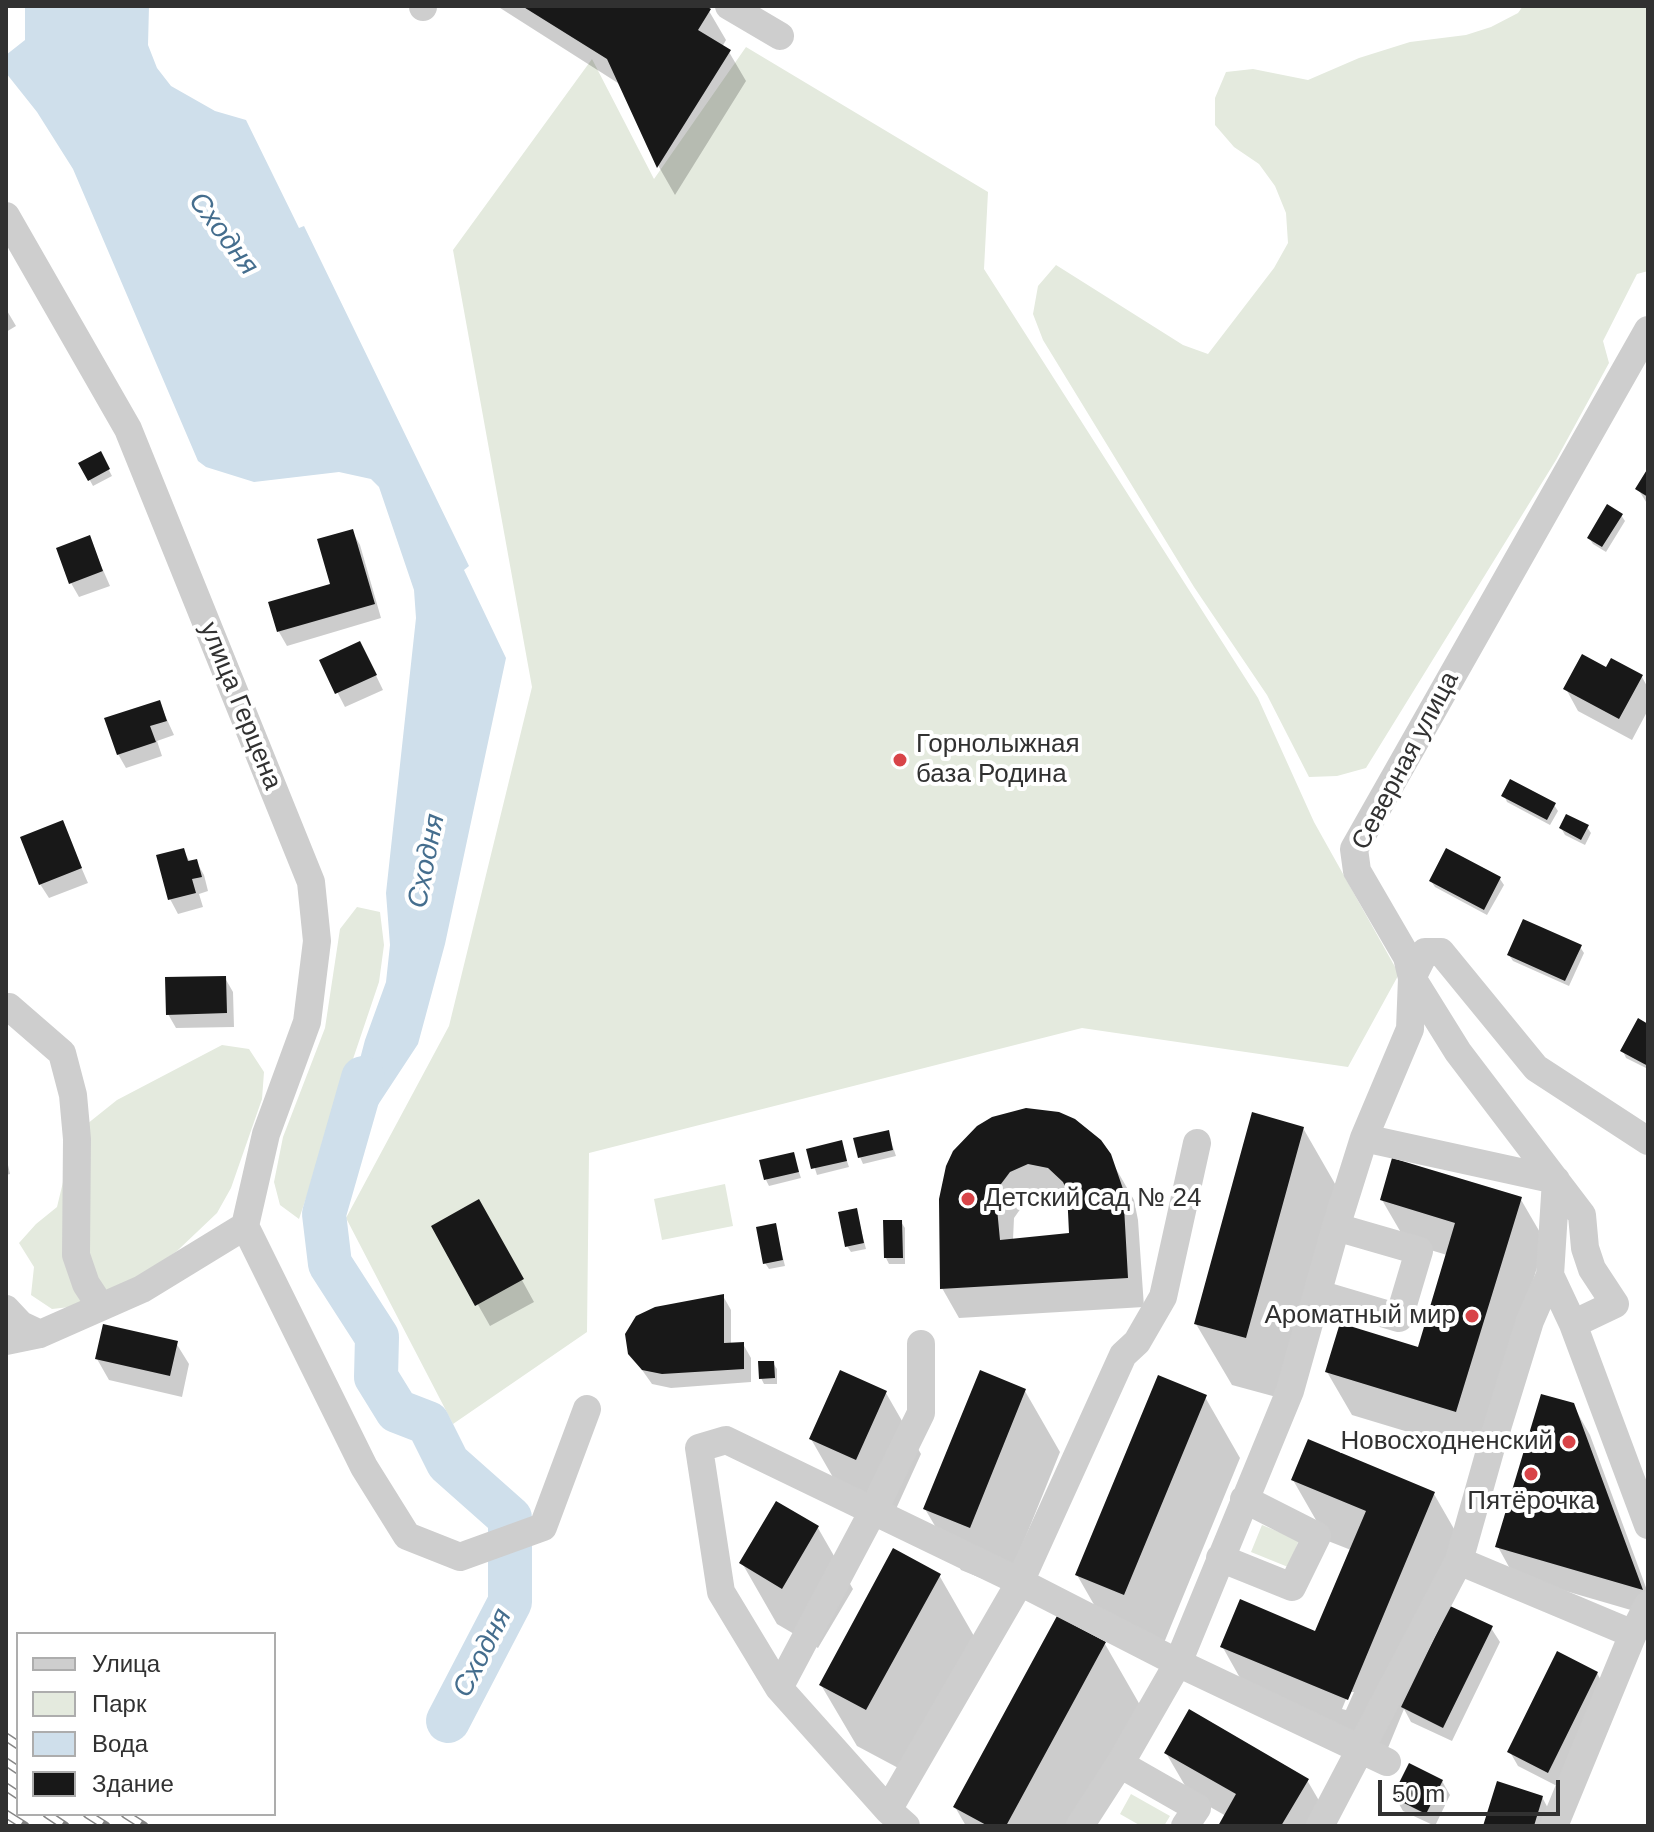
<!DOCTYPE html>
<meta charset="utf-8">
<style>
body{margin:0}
#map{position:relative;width:1654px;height:1832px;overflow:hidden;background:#fff;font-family:Helvetica,sans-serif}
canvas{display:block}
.frame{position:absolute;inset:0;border:8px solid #313131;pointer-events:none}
.legend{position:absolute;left:16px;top:1632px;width:260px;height:184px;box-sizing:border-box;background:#fff;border:2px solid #adadad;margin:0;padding:10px 14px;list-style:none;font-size:24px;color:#313131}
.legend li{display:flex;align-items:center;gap:16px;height:40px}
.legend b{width:40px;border:2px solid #adadad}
.scale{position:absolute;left:1378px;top:1780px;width:182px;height:36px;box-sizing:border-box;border:4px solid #313131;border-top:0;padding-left:10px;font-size:24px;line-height:28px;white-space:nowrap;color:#313131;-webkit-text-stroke:6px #fff;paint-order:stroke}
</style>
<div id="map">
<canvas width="1654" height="1832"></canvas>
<div class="frame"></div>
<ul class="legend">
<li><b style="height:10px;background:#cecece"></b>Улица</li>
<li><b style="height:22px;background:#e4eade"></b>Парк</li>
<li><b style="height:22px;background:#cfdfeb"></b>Вода</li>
<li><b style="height:22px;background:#181818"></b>Здание</li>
</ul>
<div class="scale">50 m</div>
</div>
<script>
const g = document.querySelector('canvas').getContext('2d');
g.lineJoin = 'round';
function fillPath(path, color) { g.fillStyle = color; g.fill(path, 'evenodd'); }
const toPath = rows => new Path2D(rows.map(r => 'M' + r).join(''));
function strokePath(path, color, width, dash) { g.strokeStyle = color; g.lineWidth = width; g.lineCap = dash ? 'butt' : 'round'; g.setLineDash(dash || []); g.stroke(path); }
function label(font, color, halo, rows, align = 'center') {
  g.font = font + ' Helvetica,sans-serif'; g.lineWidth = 8; g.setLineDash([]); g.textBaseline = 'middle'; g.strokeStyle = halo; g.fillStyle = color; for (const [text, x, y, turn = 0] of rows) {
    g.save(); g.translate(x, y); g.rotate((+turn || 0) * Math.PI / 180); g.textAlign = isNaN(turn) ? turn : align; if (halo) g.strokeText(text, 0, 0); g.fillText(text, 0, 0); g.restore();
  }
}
fillPath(toPath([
 [1523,6,1648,6,1648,271,1637,274,1603,341,1609,363,1556,460,1366,768,1337,776,1309,777,1267,695,1194,587,1043,340,1033,314,1038,286,1056,265,1183,345,1208,354,1274,268,1288,243,1286,213,1275,186,1259,164,1234,147,1215,125,1215,98,1226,72,1253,69,1308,80,1359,58,1410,42,1466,35,1491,27,1518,13],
 [746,47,988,192,984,269,1258,698,1314,822,1399,974,1348,1067,1082,1028,589,1153,587,1332,453,1424,346,1218,449,1026,532,687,453,250,592,59,654,179],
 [357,907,380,912,384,945,379,982,299,1219,280,1205,274,1182,283,1137,325,1028,340,929],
 [222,1045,249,1049,264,1072,262,1099,231,1188,217,1213,177,1251,130,1284,79,1306,52,1309,31,1295,34,1267,19,1243,36,1224,57,1207,70,1153,82,1128,117,1100],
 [725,1184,733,1226,662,1240,654,1199],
 [1262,1525,1299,1540,1288,1567,1251,1552],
 [1131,1794,1170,1816,1164,1826,1141,1826,1120,1814]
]), '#e4eade');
fillPath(toPath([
 [25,6,149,6,148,45,157,68,171,86,215,111,246,120,299,228,304,226,469,566,464,570,506,658,445,944,418,1044,372,1114,347,1136,342,1132,350,1097,365,1040,386,982,390,945,386,893,416,618,414,590,379,487,371,479,339,472,254,482,206,467,198,461,73,169,37,112,6,73,6,55,25,40]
]), '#cfdfeb');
fillPath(toPath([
 [497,6,702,6,709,11,726,40,722,47,729,52,746,81,675,195,659,167,621,85],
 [6,309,16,326,6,332],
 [100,453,112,476,93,486,81,464],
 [1648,472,1648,505,1638,489],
 [1621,515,1625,521,1606,552,1593,544,1589,538],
 [352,531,360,545,381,618,287,646,279,632,271,604,333,586],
 [89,538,110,586,79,597,71,583],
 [367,657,383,690,345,707,321,661],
 [1607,670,1642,677,1648,688,1648,710,1632,740,1578,711,1566,689],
 [159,702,174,735,157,741,162,756,126,768,118,754],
 [1504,795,1554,805,1558,811,1550,825,1507,802],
 [62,823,88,883,49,898,40,884],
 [1587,827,1591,833,1585,845,1565,835,1561,828],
 [183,850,190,862,196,861,204,875,208,891,199,894,203,907,178,914,170,899],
 [1500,879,1504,885,1487,915,1435,887,1431,881],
 [1580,947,1584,953,1569,986,1513,961,1509,955],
 [225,978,233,992,234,1027,176,1028,168,1014],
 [1648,1026,1648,1069,1626,1058,1623,1051],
 [1303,1128,1338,1189,1280,1398,1232,1385,1196,1324],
 [888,1132,896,1156,863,1164,860,1157],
 [1100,1141,1134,1200,1138,1220,1144,1307,959,1318,942,1288,948,1167],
 [1046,1193,1057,1193,1070,1200,1072,1235,1013,1240,1014,1218,1026,1201],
 [841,1143,849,1167,817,1175,809,1150],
 [793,1154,801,1178,769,1186,766,1180],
 [6,1156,10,1174,6,1175],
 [1520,1198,1545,1241,1481,1454,1352,1415,1327,1372,1419,1349,1447,1255,1407,1243,1382,1200],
 [479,1202,534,1302,490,1326,434,1227],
 [856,1210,866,1249,851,1252,847,1246],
 [901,1222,905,1228,905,1264,889,1264,886,1258],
 [775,1225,785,1266,769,1269,765,1263],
 [723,1296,731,1310,731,1344,743,1344,751,1358,751,1382,671,1388,652,1384,630,1353],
 [176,1343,189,1364,182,1397,109,1380,97,1359],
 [773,1363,777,1369,777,1384,764,1384,761,1378],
 [1025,1391,1060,1452,1005,1588,961,1570,925,1509],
 [886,1393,921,1454,891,1520,846,1500,811,1439],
 [1205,1397,1240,1458,1159,1655,1112,1636,1077,1575],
 [1573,1405,1590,1435,1648,1593,1648,1615,1514,1576,1498,1547],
 [1293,1480,1434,1494,1469,1555,1441,1622,1491,1628,1500,1642,1452,1741,1411,1722,1404,1709,1383,1760,1257,1708,1222,1646,1316,1634,1351,1550,1328,1541],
 [1349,1692,1354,1692,1346,1710,1342,1709],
 [818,1528,853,1589,818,1648,777,1624,742,1563],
 [939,1575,974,1636,902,1770,857,1746,821,1685],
 [1105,1644,1140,1705,1074,1826,966,1826,955,1807],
 [1597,1673,1605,1688,1557,1786,1518,1766,1510,1752],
 [1166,1753,1307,1780,1332,1823,1330,1826,1220,1826,1226,1816,1191,1796],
 [1442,1781,1450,1795,1435,1826,1403,1811,1395,1797],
 [1542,1797,1550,1812,1545,1826,1485,1826]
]), '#0003');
strokePath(toPath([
 [363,1078,324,1214,330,1264,377,1337,376,1377,397,1411,428,1423,448,1463,510,1518,510,1602,448,1721]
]), '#cfdfeb', 44);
fillPath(toPath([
 [522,6,706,6,711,9,698,30,731,50,657,168,607,59],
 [101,451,110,469,88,481,78,463],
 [1648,468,1648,497,1635,489],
 [1607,504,1623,514,1602,547,1587,538],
 [353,529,375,604,277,632,268,602,330,584,317,539],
 [90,535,103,571,69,584,56,548],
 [360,641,377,675,335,694,319,660],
 [1582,654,1606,667,1611,658,1643,675,1619,719,1563,689],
 [160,700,167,721,150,726,156,742,117,755,104,718],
 [1510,779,1556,803,1547,820,1501,796],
 [1566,814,1589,825,1581,840,1559,828],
 [63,820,82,868,39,885,20,837],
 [184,848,188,861,197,859,202,877,192,879,196,893,168,900,156,855],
 [1446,848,1501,877,1484,910,1429,881],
 [1523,919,1582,945,1565,981,1507,955],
 [226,976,227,1013,166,1015,165,977],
 [1638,1018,1648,1024,1648,1066,1620,1051],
 [1026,1108,1059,1112,1075,1119,1101,1140,1111,1154,1123,1189,1128,1278,940,1289,939,1199,946,1166,953,1151,977,1126,992,1117],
 [1028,1164,1048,1168,1063,1182,1067,1191,1069,1233,1000,1240,996,1198,998,1188,1010,1172],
 [1252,1112,1304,1127,1246,1338,1194,1324],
 [889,1130,893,1150,858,1158,853,1138],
 [842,1140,847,1161,811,1169,806,1149],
 [794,1152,799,1172,764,1180,759,1160],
 [1392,1158,1522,1197,1456,1412,1325,1372,1340,1323,1418,1347,1455,1223,1380,1200],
 [479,1199,524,1279,475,1306,431,1226],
 [857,1208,864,1243,845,1247,838,1212],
 [883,1220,902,1220,903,1258,884,1258],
 [776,1223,783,1260,763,1264,756,1227],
 [724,1294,724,1343,744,1342,744,1369,662,1374,642,1370,628,1354,625,1334,636,1316,655,1307],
 [103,1324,178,1341,170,1376,95,1359],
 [758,1361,774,1361,775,1378,759,1379],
 [840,1370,887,1391,856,1460,809,1439],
 [980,1370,1026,1389,970,1528,923,1509],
 [1158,1375,1207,1395,1124,1595,1075,1575],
 [1541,1394,1574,1403,1643,1590,1495,1547],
 [1308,1439,1435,1492,1348,1700,1220,1647,1240,1599,1315,1631,1366,1511,1291,1480],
 [776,1501,819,1526,782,1589,739,1563],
 [893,1548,941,1574,866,1710,819,1685],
 [1450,1606,1493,1626,1443,1728,1401,1707],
 [1057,1616,1106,1642,1006,1826,988,1826,953,1807],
 [1557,1651,1598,1672,1548,1773,1507,1752],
 [1189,1709,1309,1779,1281,1826,1218,1826,1236,1794,1164,1753],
 [1409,1763,1443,1780,1426,1814,1392,1797],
 [1497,1781,1543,1796,1534,1826,1483,1826]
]), '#181818');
strokePath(toPath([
 [423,6,423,7],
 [729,6,780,36],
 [6,216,128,429,311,882,317,941,307,1022,266,1134,245,1226],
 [9,1007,62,1053,73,1095,77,1139,76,1255,86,1284,101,1307],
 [1364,1138,1410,1029,1412,978,1425,952,1441,952,1536,1068,1648,1141],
 [1556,1180,1550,1275,1573,1324,1648,1525],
 [245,1226,364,1467,407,1536,460,1557,543,1527,587,1409],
 [1318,1294,1399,1318,1419,1251,1336,1227],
 [6,1309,21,1325,40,1334],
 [1573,1324,1615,1304,1592,1269,1585,1248,1582,1215,1458,1052,1412,978,1407,957,1357,871,1354,849,1648,330],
 [6,1341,40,1334,142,1289,245,1226],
 [1220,1558,1292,1587,1317,1536,1244,1499],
 [1459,1561,1633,1634],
 [779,1688,873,1511,921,1413,921,1344],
 [1120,1764,1197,1808,1185,1826],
 [888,1810,1020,1582,1123,1355,1137,1342,1163,1297,1197,1143],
 [906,1826,888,1810,779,1688,721,1592,699,1448,726,1440,1020,1582,1178,1663,1387,1762],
 [1080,1826,1120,1764,1178,1663,1290,1391,1336,1227,1364,1138,1556,1180],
 [1320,1826,1459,1561,1490,1451,1530,1321,1550,1275],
 [1554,1826,1633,1634,1648,1605]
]), '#cecece', 28);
const rail = toPath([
 [6,1737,18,1745],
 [6,1762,18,1770],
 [6,1787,18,1795],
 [6,1814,25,1826],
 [47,1814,65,1826],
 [87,1814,106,1826],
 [125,1814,144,1826]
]);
strokePath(rail, '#868686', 9);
strokePath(rail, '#fff', 6, [18]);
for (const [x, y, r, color] of [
 [900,760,8,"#d84448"],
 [968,1199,8,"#d84448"],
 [1472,1316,8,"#d84448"],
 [1569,1442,8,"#d84448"],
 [1531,1474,8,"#d84448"]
]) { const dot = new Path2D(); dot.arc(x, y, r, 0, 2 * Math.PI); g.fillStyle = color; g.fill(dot); strokePath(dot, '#fff', 3); }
label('26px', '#313131', '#fff', [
 ["улица Герцена",240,706,68],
 ["Северная улица",1406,761,-62]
]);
label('26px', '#313131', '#fff', [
 ["Горнолыжная",916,745],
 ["база Родина",916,775],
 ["Детский сад № 24",984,1199],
 ["Ароматный мир",1456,1316,"right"],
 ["Новосходненский",1553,1442,"right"],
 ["Пятёрочка",1531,1502,"center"]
], 'left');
label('italic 28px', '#456e8e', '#fff', [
 ["Сходня",223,234,53],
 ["Сходня",427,861,-79],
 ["Сходня",483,1653,-63]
]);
</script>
